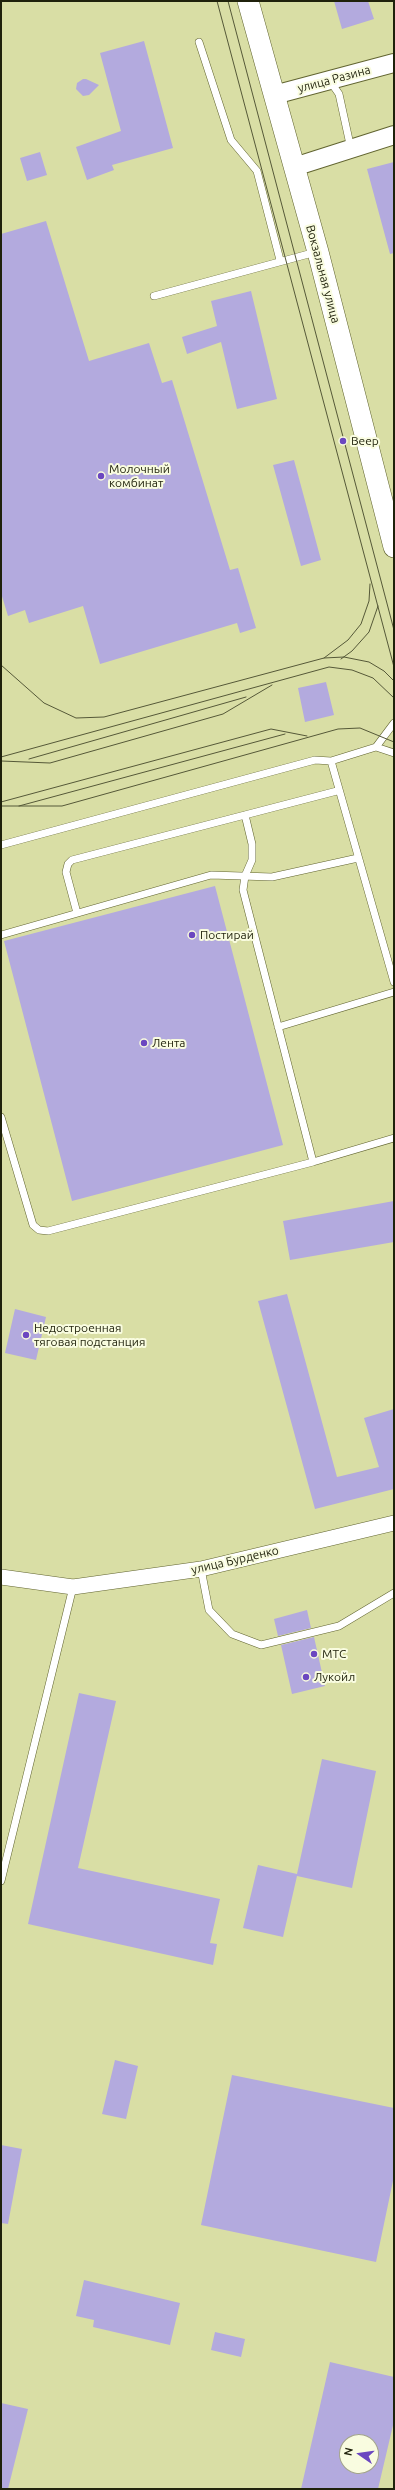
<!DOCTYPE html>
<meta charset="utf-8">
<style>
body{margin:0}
#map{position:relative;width:395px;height:2490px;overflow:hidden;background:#d9dea5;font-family:Ubuntu,sans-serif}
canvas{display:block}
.frame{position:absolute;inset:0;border:2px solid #1f210b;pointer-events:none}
.north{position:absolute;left:339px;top:2434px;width:40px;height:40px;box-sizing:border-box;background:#f9fce0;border:1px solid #a2a48b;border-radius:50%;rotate:283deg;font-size:11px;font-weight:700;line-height:16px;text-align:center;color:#1f210b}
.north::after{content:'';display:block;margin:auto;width:14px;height:18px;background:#6b47c0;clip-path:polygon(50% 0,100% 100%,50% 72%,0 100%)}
</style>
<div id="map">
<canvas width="395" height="2490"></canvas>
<div class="frame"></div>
<div class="north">N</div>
</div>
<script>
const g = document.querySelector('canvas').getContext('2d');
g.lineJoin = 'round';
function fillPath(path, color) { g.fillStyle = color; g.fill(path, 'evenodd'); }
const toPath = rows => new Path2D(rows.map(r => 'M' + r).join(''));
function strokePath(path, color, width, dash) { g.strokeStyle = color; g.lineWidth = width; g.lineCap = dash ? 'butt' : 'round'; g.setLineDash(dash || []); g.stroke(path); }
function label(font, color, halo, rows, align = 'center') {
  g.font = font + ' Ubuntu,sans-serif'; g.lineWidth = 4; g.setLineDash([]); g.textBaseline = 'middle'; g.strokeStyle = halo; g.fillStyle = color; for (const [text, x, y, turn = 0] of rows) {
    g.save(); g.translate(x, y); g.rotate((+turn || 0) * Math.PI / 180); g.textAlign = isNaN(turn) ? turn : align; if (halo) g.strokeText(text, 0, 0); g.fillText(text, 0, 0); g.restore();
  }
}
fillPath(toPath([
 [334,1,368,1,374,19,342,29],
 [144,41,173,148,112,165,114,170,87,180,76,147,121,131,100,53],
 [83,79,86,79,99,85,89,95,83,96,76,89,77,83],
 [40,152,47,175,27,181,20,158],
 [394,162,394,253,390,254,367,169],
 [46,221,89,361,149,343,162,383,172,380,230,570,238,568,256,628,240,633,237,623,100,664,83,606,29,623,25,610,8,616,1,593,1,234],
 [251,291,277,399,237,409,221,342,187,354,182,337,217,326,211,301],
 [294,460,321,560,301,566,273,465],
 [326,682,334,715,305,722,298,688],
 [215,886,283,1145,72,1201,4,941],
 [394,1201,394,1242,290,1260,283,1221],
 [287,1294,337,1477,379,1467,364,1418,394,1409,394,1489,315,1509,258,1301],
 [15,1309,46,1317,36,1360,5,1353],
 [307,1610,311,1628,278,1636,274,1619],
 [314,1637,325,1686,292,1694,281,1645],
 [79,1693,116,1701,78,1868,220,1899,210,1943,217,1944,213,1965,28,1924],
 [322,1759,376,1771,352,1888,297,1876,283,1937,243,1928,258,1865,297,1874],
 [115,2060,138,2066,126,2119,102,2114],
 [232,2075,394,2108,394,2176,376,2262,201,2225],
 [1,2145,22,2149,8,2224,1,2223],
 [84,2280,180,2303,170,2345,93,2327,94,2320,76,2316],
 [215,2332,245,2339,241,2357,211,2350],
 [330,2362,394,2377,394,2421,378,2489,301,2489],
 [347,2442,371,2442,371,2466,347,2466],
 [1,2403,28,2409,8,2489,1,2489]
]), '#b3aade');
const service = toPath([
 [199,42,231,140,257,171,280,260],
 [330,81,339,94,351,149],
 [154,296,316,252],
 [394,723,376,747,331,761,394,982],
 [376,747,394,753],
 [245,815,252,844,252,860,245,876,243,890,313,1162],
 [1,845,315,760,331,761],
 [77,913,66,872,68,864,72,860,337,791],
 [1,935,211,875,272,877,358,858],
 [278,1027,394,992],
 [1,1117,33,1225,39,1230,48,1231,313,1162,394,1138],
 [201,1569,209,1610,232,1634,261,1645,339,1626,394,1593],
 [1,1881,73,1587]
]);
const minor = toPath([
 [1,1577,73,1587,201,1569,394,1523]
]);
const tertiary = toPath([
 [274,95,394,63],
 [294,167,394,135]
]);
const secondary = toPath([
 [248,1,318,252,394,547]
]);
strokePath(service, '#616430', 8);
strokePath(minor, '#616430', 16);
strokePath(tertiary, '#616430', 20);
strokePath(secondary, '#616430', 22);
strokePath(service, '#fff', 7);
strokePath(minor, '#fff', 15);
strokePath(tertiary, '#fff', 18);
strokePath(secondary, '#fff', 21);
strokePath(toPath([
 [217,1,394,667],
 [228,1,394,630],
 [324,658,348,640,361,624,369,601,370,584],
 [341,659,352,651,369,632,378,606],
 [1,665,44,703,76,718,104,717,324,658,344,657,369,662,384,671,394,681],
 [1,757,329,667,352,670,373,678,394,698],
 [29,759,246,697],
 [1,761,50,763,223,714,272,685],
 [1,802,271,729,307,736],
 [1,806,19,806,285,734],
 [19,806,62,806,338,729,360,728,394,742]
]), '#555838', 1);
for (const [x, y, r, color] of [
 [343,441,4,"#6b47c0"],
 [101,476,4,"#6b47c0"],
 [192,935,4,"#6b47c0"],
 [144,1043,4,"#6b47c0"],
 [26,1335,4,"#6b47c0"],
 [314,1654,4,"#6b47c0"],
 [306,1677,4,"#6b47c0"]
]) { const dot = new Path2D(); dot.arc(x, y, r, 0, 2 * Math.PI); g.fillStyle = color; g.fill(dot); strokePath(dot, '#f9fce0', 1.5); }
label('12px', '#1f210b', '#f9fce0', [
 ["улица Разина",334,79,-15],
 ["Вокзальная улица",323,274,75],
 ["улица Бурденко",235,1560,-13]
]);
label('12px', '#1f210b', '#f9fce0', [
 ["Веер",351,441],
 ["Молочный",109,469],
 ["комбинат",109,483],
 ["Постирай",200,935],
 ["Лента",152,1043],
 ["Недостроенная",34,1328],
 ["тяговая подстанция",34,1342],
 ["МТС",322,1654],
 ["Лукойл",314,1677]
], 'left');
</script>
